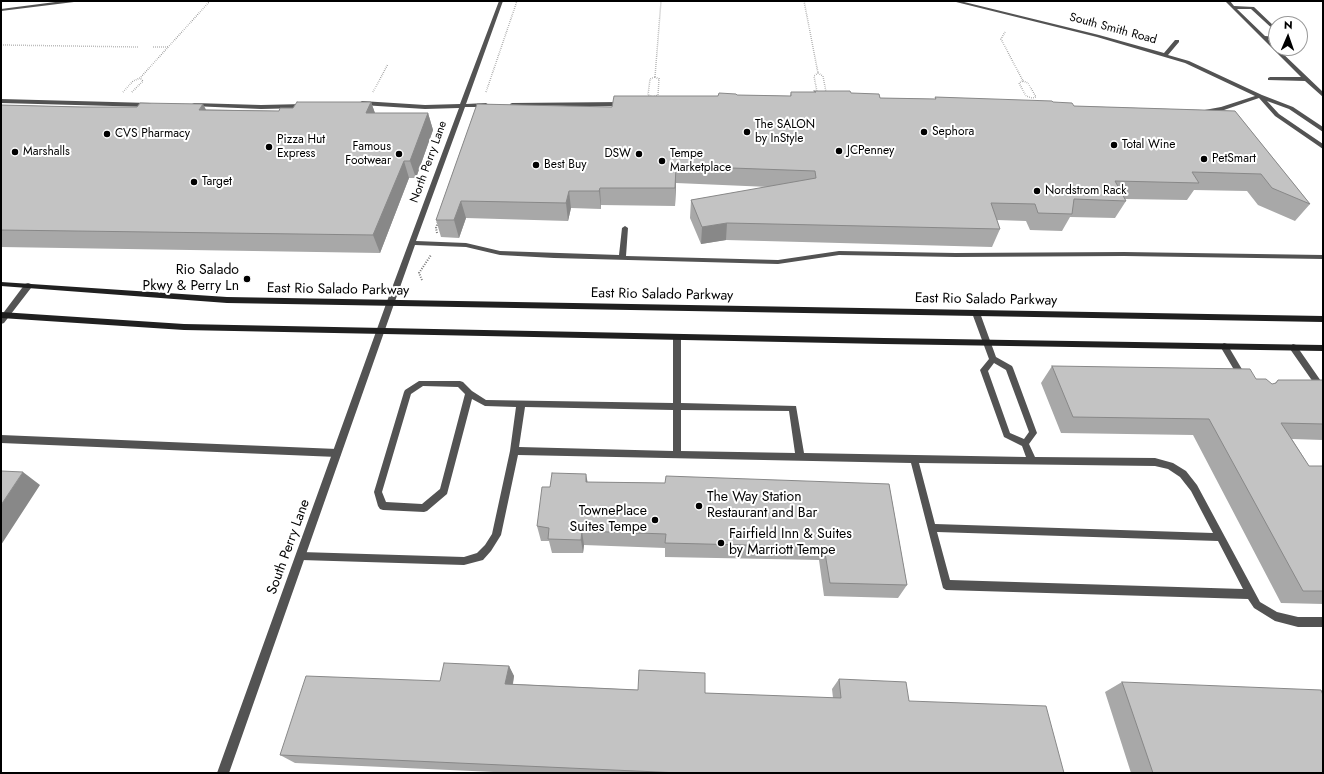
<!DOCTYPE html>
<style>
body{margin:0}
#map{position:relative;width:1324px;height:774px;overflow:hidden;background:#fff;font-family:Jost,sans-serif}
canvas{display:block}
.frame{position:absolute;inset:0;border:2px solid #000;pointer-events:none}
.north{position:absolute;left:1268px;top:16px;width:40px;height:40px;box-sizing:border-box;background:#fff;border:1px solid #999;border-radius:50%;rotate:2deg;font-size:11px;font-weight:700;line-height:16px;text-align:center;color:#000}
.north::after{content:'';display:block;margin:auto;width:14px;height:18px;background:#000;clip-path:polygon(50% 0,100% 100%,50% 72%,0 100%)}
</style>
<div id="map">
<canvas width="1324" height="774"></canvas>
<div class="frame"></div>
<div class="north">N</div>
</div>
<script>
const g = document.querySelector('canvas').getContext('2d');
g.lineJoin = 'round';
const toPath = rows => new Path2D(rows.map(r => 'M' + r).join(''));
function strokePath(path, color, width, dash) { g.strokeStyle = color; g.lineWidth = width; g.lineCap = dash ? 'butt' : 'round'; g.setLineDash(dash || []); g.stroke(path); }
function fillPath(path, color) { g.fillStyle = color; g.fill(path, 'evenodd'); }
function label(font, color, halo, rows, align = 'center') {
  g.font = font + ' Jost,sans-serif'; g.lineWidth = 4; g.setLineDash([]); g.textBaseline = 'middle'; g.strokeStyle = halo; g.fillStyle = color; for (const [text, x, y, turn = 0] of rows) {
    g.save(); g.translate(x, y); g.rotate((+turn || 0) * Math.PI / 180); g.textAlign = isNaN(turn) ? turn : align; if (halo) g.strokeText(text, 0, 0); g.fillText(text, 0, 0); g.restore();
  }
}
strokePath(toPath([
 [804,1,818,73],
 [1005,32,1001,39,1023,81],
 [1,45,138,47],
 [153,47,168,47],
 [818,73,823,76,826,92,817,92,814,76,818,73],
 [655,77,661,1],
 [655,77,659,79,658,95,653,97,648,95,650,79,655,77],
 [1023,81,1028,83,1036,97,1032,98,1026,96,1019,83,1023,81],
 [123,92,133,81,140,78,210,1],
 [132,92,143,81,140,78],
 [373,92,388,64],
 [486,92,517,1]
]), '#757575', 1.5, [0.5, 1.5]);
strokePath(toPath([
 [437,233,436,228,438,222],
 [422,280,419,273,431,255]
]), '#757575', 2, [1, 1.5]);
fillPath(toPath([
 [63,1,76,1,74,2,1,11,1,9,63,1],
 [499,1,503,1,466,104,486,103,489,105,486,107,465,107,416,241,466,243,500,251,619,255,622,228,625,226,628,228,626,256,778,260,839,251,956,253,1124,252,1323,255,1323,259,1124,256,956,257,839,255,778,264,554,258,500,255,466,247,415,245,394,304,393,306,387,306,386,304,459,108,425,109,362,105,359,103,362,101,425,105,460,104,499,1],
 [952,1,960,1,1099,35,1164,53,1175,40,1179,40,1179,42,1168,55,1189,61,1262,95,1293,107,1323,127,1323,132,1289,109,1267,101,1279,114,1323,144,1323,149,1275,116,1259,98,1224,110,1199,113,1199,111,1221,107,1255,96,1185,63,1097,37,952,1],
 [1225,1,1230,1,1234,6,1254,7,1276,28,1276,32,1251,9,1237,9,1265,36,1276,37,1276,39,1268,39,1276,48,1277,48,1323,92,1323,97,1305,81,1268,80,1268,78,1270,77,1301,77,1225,1],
 [1,99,150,103,153,105,150,107,1,103,1,99],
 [194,103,261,105,304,104,307,106,304,108,261,109,192,106,192,104,194,103],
 [512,103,622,102,625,104,622,106,510,106,510,104,512,103],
 [976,310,980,313,996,357,1012,366,1013,368,1037,433,1029,444,1035,457,1155,458,1173,463,1186,471,1197,485,1260,602,1277,612,1298,617,1323,617,1323,627,1298,627,1275,621,1254,608,1248,599,946,590,943,588,911,463,518,455,501,535,491,551,483,560,464,565,301,560,298,559,296,556,298,553,301,552,464,557,477,553,485,545,492,534,510,451,516,407,485,406,472,399,447,494,427,511,424,512,383,510,380,509,378,506,374,492,404,392,405,390,419,381,460,381,463,382,472,391,486,400,673,403,673,337,677,334,681,337,681,403,796,406,804,453,1026,457,1022,446,1004,437,980,370,989,359,972,313,976,310],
 [994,363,1006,370,1029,432,1024,439,1010,433,988,371,994,363],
 [423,386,458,387,465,394,440,489,422,504,386,502,382,492,411,394,423,386],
 [525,407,673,410,673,451,519,447,525,407],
 [681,410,789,411,795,453,681,451,681,410],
 [919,463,1155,466,1168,469,1180,477,1191,491,1213,533,935,524,919,463],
 [937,532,1218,541,1243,589,950,580,937,532],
 [1224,343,1227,344,1246,376,1247,378,1246,380,1240,380,1220,346,1224,343],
 [1293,344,1296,345,1323,384,1323,393,1320,392,1290,349,1289,347,1293,344],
 [1,435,337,449,340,450,341,453,340,456,337,457,1,443,1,435]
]), '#535353');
fillPath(toPath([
 [28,283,31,284,32,286,31,288,4,323,1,324,1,316,25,284,28,283],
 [390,301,394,304,229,773,217,773,386,304,390,301]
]), '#535353');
fillPath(toPath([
 [1,282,227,297,1323,316,1323,322,227,303,1,286,1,282],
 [1,312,184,324,884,338,1323,345,1323,351,884,344,184,330,1,318,1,312]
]), '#202020');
fillPath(toPath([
 [814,91,851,93,880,98,935,99,935,97,1053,102,1074,106,1235,111,1310,204,1295,221,1258,205,1247,191,1194,190,1187,200,1125,199,1126,201,1115,218,1070,217,1062,231,1030,230,1026,221,997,220,1000,229,992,247,726,240,701,244,690,218,691,200,769,187,676,183,675,206,601,205,601,209,571,208,568,221,466,218,459,238,441,237,436,220,477,104,612,107,737,95,790,96,791,92,814,92],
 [371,102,375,113,428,113,433,130,416,178,409,178,380,253,1,247,1,105,279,111,293,108],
 [1052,366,1256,379,1272,384,1274,384,1278,380,1323,380,1323,440,1292,439,1309,466,1323,466,1323,604,1281,603,1193,435,1061,433,1041,383],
 [588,482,665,483,889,484,907,585,898,598,824,596,819,560,665,557,665,548,584,545,583,553,552,553,549,541,541,541,537,526,550,487],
 [509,666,514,676,513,684,705,693,833,698,832,689,839,679,909,701,1064,773,516,773,295,763,280,755,440,681],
 [1122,682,1323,773,1131,773,1105,692]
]), '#a8a8a8');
fillPath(toPath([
 [371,102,377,119,366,113],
 [203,104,212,121,199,110],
 [428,113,433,130,416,178,410,161],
 [404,161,409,178,380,253,373,235],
 [676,166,676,183,675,206,675,188],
 [600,188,601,205,601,209,599,191],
 [569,191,571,208,568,221,566,203],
 [461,201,466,218,459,238,454,220],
 [727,223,726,240,701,244,702,227],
 [23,472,40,485,1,545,1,505],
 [586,474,589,489,586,482],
 [582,531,584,545,583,553,581,540],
 [509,666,514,676,511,694,505,684]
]), '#888');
const building = toPath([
 [814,91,850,91,851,93,879,94,880,98,936,99,935,97,1052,101,1053,102,1072,103,1074,106,1235,111,1310,204,1272,188,1261,174,1192,172,1199,183,1115,181,1126,201,1074,199,1072,214,1038,213,1035,204,991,203,1000,229,727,223,702,227,691,200,816,178,815,171,676,166,675,188,600,188,599,191,569,191,566,203,461,201,454,220,436,220,477,104,612,107,614,96,718,96,719,93,736,94,737,95,791,96,791,92,816,92,814,91],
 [297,102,371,102,366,113,428,113,410,161,404,161,373,235,1,230,1,105,82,107,137,107,140,103,203,104,199,110,279,111,280,108,293,108,297,102],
 [1052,366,1250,369,1256,379,1266,379,1272,384,1276,383,1278,380,1323,380,1323,424,1281,423,1309,466,1323,466,1323,591,1303,591,1209,419,1073,417,1052,366],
 [1,471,23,472,1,505,1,471],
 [552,473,586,474,586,482,665,483,666,476,889,484,907,585,830,583,824,547,665,543,666,534,582,531,581,540,548,539,549,528,537,526,542,487,550,487,552,473],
 [444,663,509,666,505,684,638,690,639,670,705,673,705,693,841,698,839,679,906,682,909,701,1046,706,1064,773,680,773,280,755,306,676,440,681,444,663],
 [1122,682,1321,690,1323,695,1323,773,1153,773,1122,682]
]);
fillPath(building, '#c3c3c3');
strokePath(building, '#888', 1);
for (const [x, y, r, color] of [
 [747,132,4,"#000"],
 [924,132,4,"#000"],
 [107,134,4,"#000"],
 [1114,145,4,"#000"],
 [269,147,4,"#000"],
 [839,151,4,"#000"],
 [15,152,4,"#000"],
 [399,154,4,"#000"],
 [639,154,4,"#000"],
 [1204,159,4,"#000"],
 [662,161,4,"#000"],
 [536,165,4,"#000"],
 [194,182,4,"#000"],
 [1037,191,4,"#000"],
 [247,279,4,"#000"],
 [699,506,4,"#000"],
 [655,520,4,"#000"],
 [721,543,4,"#000"]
]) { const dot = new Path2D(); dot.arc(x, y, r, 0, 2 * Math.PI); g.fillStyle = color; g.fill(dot); strokePath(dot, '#fff', 1.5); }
label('12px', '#000', '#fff', [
 ["South Smith Road",1113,29,15],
 ["North Perry Lane",429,162,-70]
]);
label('12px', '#000', '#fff', [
 ["The SALON",755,125],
 ["by InStyle",755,139],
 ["Sephora",932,132],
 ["CVS Pharmacy",115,134],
 ["Pizza Hut",277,140],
 ["Express",277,154],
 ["Total Wine",1122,145],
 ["Famous",391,147,"right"],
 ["Footwear",391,161,"right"],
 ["JCPenney",847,151],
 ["Marshalls",23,152],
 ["DSW",631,154,"right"],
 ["Tempe",670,154],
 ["Marketplace",670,168],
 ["PetSmart",1212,159],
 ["Best Buy",544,165],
 ["Target",202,182],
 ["Nordstrom Rack",1045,191]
], 'left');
label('14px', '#000', '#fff', [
 ["Rio Salado",239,271],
 ["Pkwy & Perry Ln",239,287],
 ["The Way Station",707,498,"left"],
 ["Restaurant and Bar",707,514,"left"],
 ["TownePlace",647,512],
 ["Suites Tempe",647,528],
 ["Fairfield Inn & Suites",729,535,"left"],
 ["by Marriott Tempe",729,551,"left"]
], 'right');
label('14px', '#000', '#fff', [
 ["East Rio Salado Parkway",338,290,1],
 ["East Rio Salado Parkway",662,295,1],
 ["East Rio Salado Parkway",986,300,1],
 ["South Perry Lane",289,547,-70]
]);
</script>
